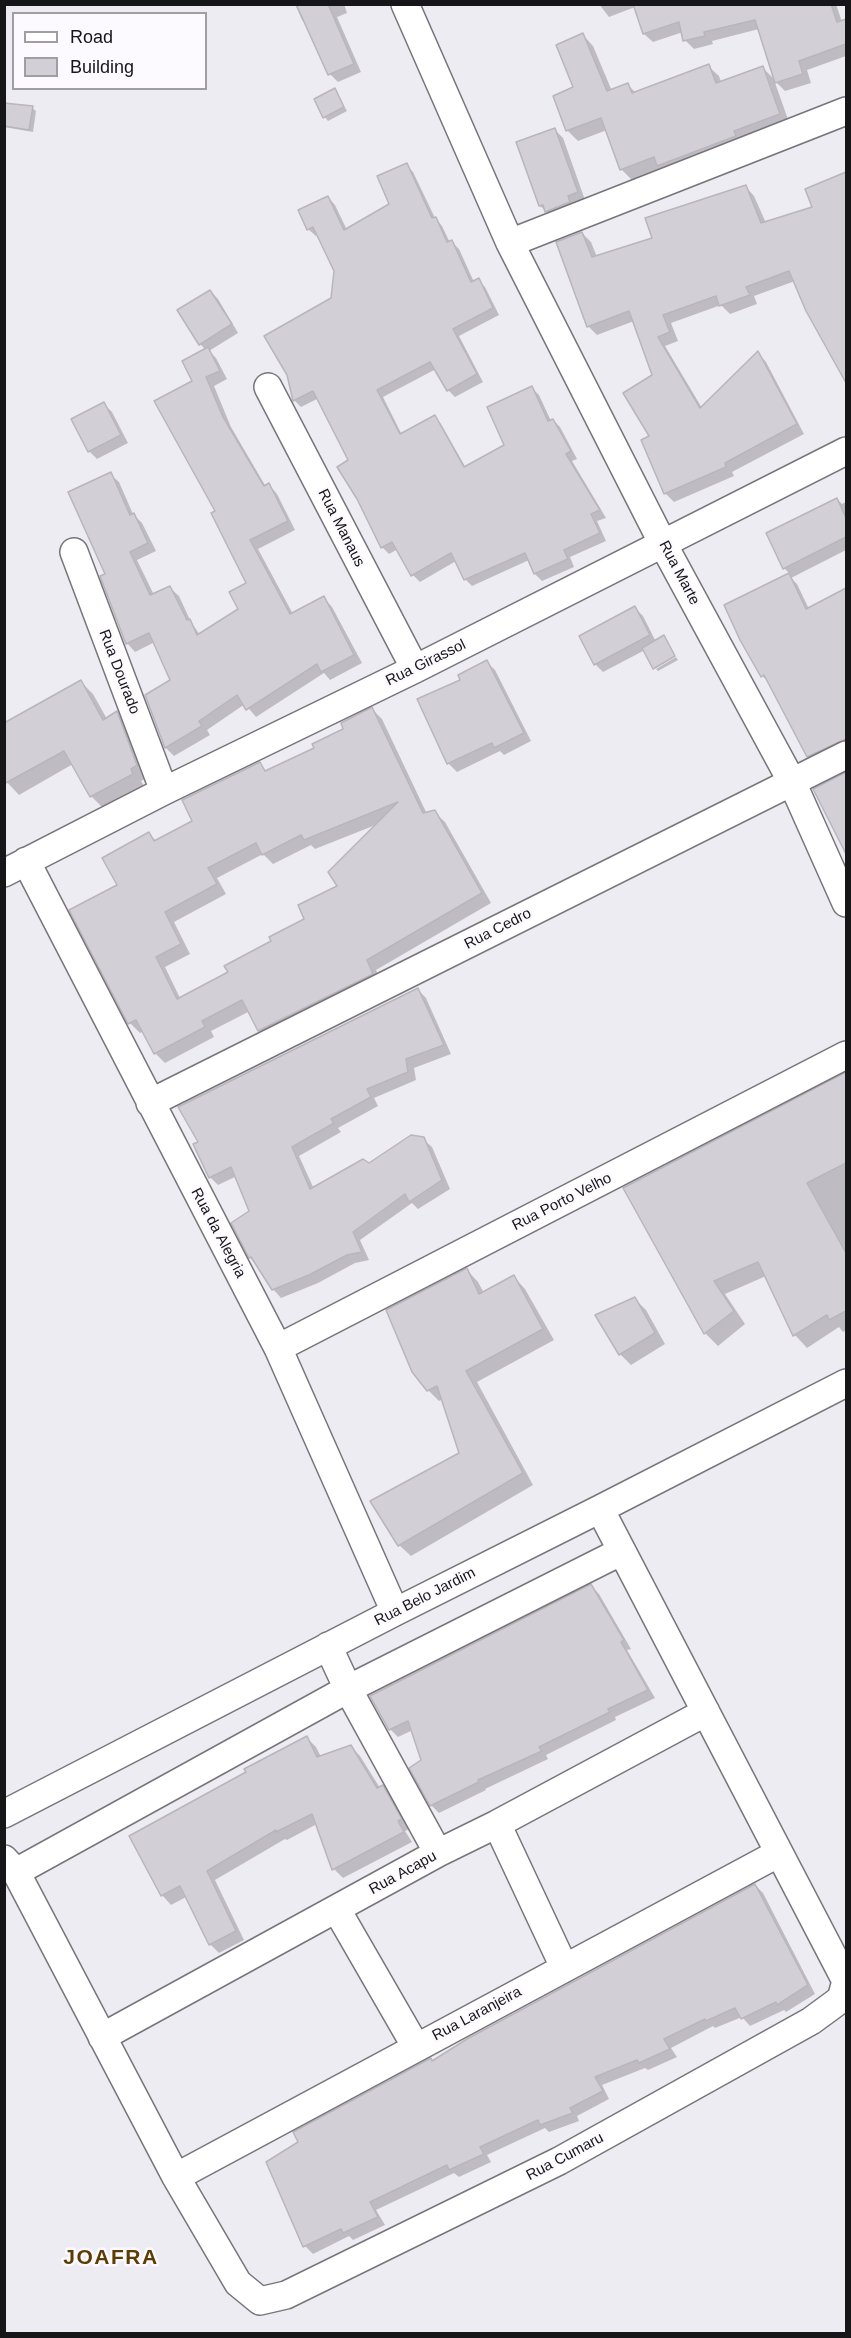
<!DOCTYPE html>
<style>
body{margin:0}
#map{position:relative;width:851px;height:2338px;overflow:hidden;background:#eeecf3;font-family:Arial,sans-serif}
canvas{display:block}
.frame{position:absolute;inset:0;border:6px solid #161517;pointer-events:none}
.legend{position:absolute;left:12px;top:12px;width:195px;height:78px;box-sizing:border-box;background:#fcfaff;border:2px solid #a09ea2;margin:0;padding:8px 10px;list-style:none;font-size:18px;color:#161517}
.legend li{display:flex;align-items:center;gap:12px;height:30px}
.legend b{width:30px;border:2px solid #a09ea2}
</style>
<div id="map">
<canvas width="851" height="2338"></canvas>
<div class="frame"></div>
<ul class="legend">
<li><b style="height:8px;background:#fff"></b>Road</li>
<li><b style="height:16px;background:#d2d0d6"></b>Building</li>
</ul>
</div>
<script>
const g = document.querySelector('canvas').getContext('2d');
g.lineJoin = 'round';
function fillPath(path, color) { g.fillStyle = color; g.fill(path, 'evenodd'); }
const toPath = rows => new Path2D(rows.map(r => 'M' + r).join(''));
function strokePath(path, color, width, dash) { g.strokeStyle = color; g.lineWidth = width; g.lineCap = dash ? 'butt' : 'round'; g.setLineDash(dash || []); g.stroke(path); }
function label(font, color, halo, rows, align = 'center') {
  g.font = font + ' Arial,sans-serif'; g.lineWidth = 5; g.setLineDash([]); g.textBaseline = 'middle'; g.strokeStyle = halo; g.fillStyle = color; for (const [text, x, y, turn = 0] of rows) {
    g.save(); g.translate(x, y); g.rotate((+turn || 0) * Math.PI / 180); g.textAlign = isNaN(turn) ? turn : align; if (halo) g.strokeText(text, 0, 0); g.fillText(text, 0, 0); g.restore();
  }
}
fillPath(toPath([
 [295,4,344,4,347,13,337,17,361,72,338,82,330,74,308,27,302,20],
 [599,4,836,4,842,22,846,20,846,56,807,70,811,83,785,91,774,80,790,125,632,180,621,169,607,130,578,141,568,131,555,97,575,88,583,35,593,46,612,91,628,85,636,93,708,66,719,76,721,82,763,68,776,81,759,29,712,41,713,44,694,49,685,40,683,32,653,42,644,34,635,7,609,17],
 [334,90,347,111,328,121,325,117],
 [32,108,36,111,33,132,4,127,4,115],
 [555,130,563,138,585,200,555,219,540,206],
 [406,165,413,172,435,218,442,226,450,243,452,242,459,249,474,282,478,280,485,287,499,315,459,336,483,382,455,397,448,390,436,369,383,397,402,435,434,416,441,424,466,468,506,446,532,388,539,395,551,421,553,420,560,427,577,459,572,461,606,518,597,521,606,541,570,557,574,567,542,581,535,574,529,560,472,586,465,579,456,561,420,582,413,575,398,549,389,554,382,547,350,461,319,398,301,407,294,400,333,299,336,271,319,234,316,236,308,229,328,197,335,205,347,230,391,205],
 [846,174,846,381,808,310,795,281,754,296,757,304,730,314,721,305,671,323,678,341,665,346,702,408,758,353,766,362,804,434,732,472,734,476,674,502,665,493,652,437,654,376,634,321,597,335,588,326,582,233,591,242,597,257,654,239,746,187,754,196,766,223,814,208,807,190],
 [210,291,218,299,238,333,209,351,216,358,227,379,214,386,231,427,266,487,269,485,277,494,295,530,258,549,293,614,324,598,332,607,362,663,330,680,324,673,256,717,245,704,207,730,210,735,174,756,166,748,147,696,172,681,155,642,135,652,127,643,107,574,110,474,119,482,133,514,142,523,156,551,137,560,154,595,170,588,179,596,191,622,200,635,240,609,248,584,217,512,194,382,206,350,200,344],
 [104,404,112,412,128,443,97,459,89,451],
 [837,499,842,504,846,502,846,550,791,578,797,584,809,609,846,591,846,752,817,765,808,756,770,683,762,676,726,606,790,574,784,568],
 [635,608,643,616,656,642,664,637,675,655,654,667,645,650,603,672,595,664,581,637],
 [676,657,678,660,658,671,656,669],
 [487,662,495,670,531,741,504,755,500,751,457,772,449,764,419,700,462,680],
 [81,682,93,694,107,719,117,713,129,725,148,777,141,781,144,786,103,808,91,796,73,764,19,795,4,779],
 [372,709,382,719,427,814,434,812,445,822,491,903,376,970,382,984,270,1040,260,1030,250,1011,211,1031,214,1037,165,1063,155,1053,144,1031,140,1033,130,1023,71,911,119,886,149,833,156,841,194,821,260,764,267,772,316,749],
 [378,824,339,887,306,920,230,973,180,998,165,967,190,954,174,922,226,894,217,878,263,854,273,864,311,845,315,849],
 [846,774,846,851,815,790],
 [418,990,426,998,451,1054,414,1068,416,1080,374,1098,378,1106,338,1128,341,1132,299,1156,314,1189,423,1139,432,1147,450,1189,418,1209,412,1203,360,1240,369,1260,355,1263,318,1283,281,1298,273,1289,250,1257,233,1224,251,1211,237,1176,218,1185,210,1177],
 [846,1074,846,1330,843,1332,839,1327,807,1348,795,1335,766,1276,725,1294,745,1324,718,1346,705,1333,626,1188],
 [467,1270,478,1282,484,1293,514,1277,525,1289,554,1340,477,1382,533,1485,411,1556,399,1545,461,1453,443,1399,439,1401,428,1390],
 [635,1299,646,1310,665,1344,631,1365,620,1354],
 [591,1586,599,1594,631,1649,627,1650,655,1698,615,1717,616,1720,546,1755,548,1759,485,1789,486,1790,439,1813,431,1805,423,1760,413,1730,398,1737,390,1729],
 [307,1738,316,1747,321,1757,351,1747,360,1756,380,1788,382,1787,391,1796,410,1829,405,1831,412,1842,343,1878,334,1869,317,1824,287,1840,285,1839,215,1880,244,1940,219,1953,210,1944,186,1897,171,1905,162,1895,131,1837],
 [755,1885,763,1893,815,1994,786,2012,784,2010,750,2026,742,2017,715,2028,713,2026,671,2048,677,2057,648,2070,645,2068,602,2085,609,2099,577,2116,579,2121,549,2132,545,2128,487,2155,491,2162,459,2177,454,2173,376,2210,385,2225,353,2240,349,2236,313,2254,305,2246,433,2062]
]), '#0003');
const building = toPath([
 [296,4,328,4,354,64,328,75,296,4],
 [633,4,831,4,837,22,846,19,846,44,799,61,803,74,775,83,755,20,704,32,705,36,683,41,679,22,643,34,633,4],
 [583,33,607,91,628,83,632,93,709,64,716,83,763,66,780,114,734,131,736,136,657,166,654,157,620,170,601,118,566,131,553,96,573,87,556,45,583,33],
 [335,88,344,107,323,118,314,99,335,88],
 [4,103,33,106,29,130,4,126,4,103],
 [555,128,578,192,568,196,570,202,545,212,543,205,539,206,516,142,555,128],
 [407,163,432,218,436,217,447,242,452,240,471,282,479,278,493,308,453,329,477,374,447,391,430,362,377,390,400,434,435,415,464,467,504,445,487,407,532,386,548,421,553,419,571,451,566,454,600,510,591,514,600,533,564,550,568,559,534,574,525,553,464,580,451,553,411,576,392,542,381,548,357,499,337,467,348,460,313,391,293,401,287,375,264,336,331,298,334,271,313,227,307,230,298,210,328,196,344,230,389,204,377,176,407,163],
 [846,172,846,383,806,311,789,271,746,287,750,295,719,306,716,296,663,315,670,332,658,337,700,408,758,351,797,424,725,463,726,467,664,494,641,440,649,436,623,393,652,375,629,311,587,327,556,242,582,232,592,257,652,238,645,218,746,185,761,223,812,207,805,189,846,172],
 [210,290,232,324,199,345,177,310,210,290],
 [208,347,220,371,206,377,223,417,264,486,269,483,288,521,250,540,290,614,324,596,354,655,321,672,317,664,246,710,237,695,199,721,202,726,165,748,145,695,170,680,149,633,126,644,100,576,105,574,68,492,111,472,130,515,134,513,148,543,130,552,150,595,170,586,187,620,190,619,197,635,238,609,229,592,246,583,211,513,215,511,154,401,192,381,182,361,208,347],
 [104,402,121,435,88,452,71,419,104,402],
 [837,498,846,518,846,537,783,569,766,533,837,498],
 [789,573,806,609,846,588,846,739,807,757,764,675,761,677,740,640,724,605,789,573],
 [635,606,650,635,594,665,579,636,635,606],
 [664,635,675,656,653,669,642,648,664,635],
 [487,660,524,733,494,748,492,743,447,764,417,699,460,680,458,675,487,660],
 [81,680,103,720,117,711,137,765,131,769,133,774,90,797,64,751,4,784,4,723,81,680],
 [372,707,423,813,435,810,482,893,367,960,373,974,258,1031,242,1000,202,1021,205,1027,154,1054,136,1020,128,1024,69,910,117,885,102,858,149,832,154,841,192,821,182,800,260,762,265,771,314,748,312,744,343,729,341,723,372,707],
 [398,802,328,872,337,886,298,905,304,919,269,937,271,941,224,966,228,972,177,999,156,957,181,944,165,912,217,884,208,868,256,843,262,855,301,835,304,840,398,802],
 [846,772,846,854,813,789,846,772],
 [418,988,444,1045,406,1059,408,1072,367,1089,371,1097,331,1119,334,1123,292,1147,310,1189,363,1159,369,1163,411,1135,424,1137,442,1180,409,1202,405,1194,353,1232,362,1252,347,1255,309,1275,272,1290,251,1257,249,1258,231,1223,249,1211,231,1167,209,1178,193,1144,198,1142,178,1107,418,988],
 [846,1072,846,1163,807,1183,846,1253,846,1311,829,1320,827,1315,793,1336,758,1262,714,1281,734,1311,704,1334,623,1188,846,1072],
 [467,1268,479,1294,514,1275,543,1329,466,1371,523,1473,398,1546,370,1501,459,1453,437,1386,427,1391,412,1372,386,1310,467,1268],
 [635,1297,655,1333,619,1355,595,1315,635,1297],
 [591,1584,624,1640,621,1642,648,1690,608,1709,610,1712,539,1747,542,1751,478,1780,479,1782,430,1806,409,1768,421,1760,408,1721,389,1730,370,1696,591,1584],
 [307,1736,317,1757,351,1745,377,1788,383,1785,402,1819,398,1821,404,1832,332,1870,312,1814,276,1832,276,1830,207,1871,236,1931,209,1945,180,1886,161,1896,129,1836,246,1772,244,1769,307,1736],
 [755,1884,808,1985,777,2005,776,2002,741,2019,735,2008,706,2021,705,2019,664,2039,670,2049,639,2063,637,2060,595,2077,603,2091,570,2108,573,2113,540,2125,538,2120,480,2147,484,2154,449,2170,447,2165,370,2202,378,2217,343,2233,341,2229,303,2247,266,2162,298,2142,293,2132,431,2058,432,2061,467,2039,755,1884]
]);
fillPath(building, '#d2d0d6');
strokePath(building, '#b8b5bc', 1.5);
const minor = toPath([
 [405,4,510,243,663,544,792,782,846,903],
 [510,243,846,111],
 [268,387,415,669],
 [74,552,164,791],
 [26,861,278,1348,395,1612],
 [4,873,164,791,415,669,846,451],
 [150,1103,846,755],
 [278,1348,846,1055],
 [328,1646,348,1689,438,1853],
 [4,1814,395,1612,600,1509,846,1383],
 [497,1824,564,1967],
 [4,1859,16,1872,176,2177,238,2283,260,2301,286,2295,559,2161,811,2021,841,1999,846,1981,600,1509],
 [16,1872,348,1689,622,1551],
 [337,1910,416,2047],
 [102,2037,438,1853,497,1824,706,1712],
 [176,2177,779,1853]
]);
strokePath(minor, '#77757b', 30);
strokePath(minor, '#fff', 27);
label('15px', '#161517', '#fcfaff', [
 ["Rua Manaus",341,528,63],
 ["Rua Marte",679,573,62],
 ["Rua Girassol",426,663,-26],
 ["Rua Dourado",119,672,69],
 ["Rua Cedro",498,929,-27],
 ["Rua Porto Velho",562,1202,-27],
 ["Rua da Alegria",218,1233,62],
 ["Rua Belo Jardim",425,1597,-27],
 ["Rua Acapu",403,1873,-29],
 ["Rua Laranjeira",477,2014,-28],
 ["Rua Cumaru",565,2157,-28]
]);
g.letterSpacing = '1.5px';
label('bold 21px', '#5c3c01', '#fcfaff', [
 ["JOAFRA",111,2258]
]);
g.letterSpacing = '0px';
</script>
